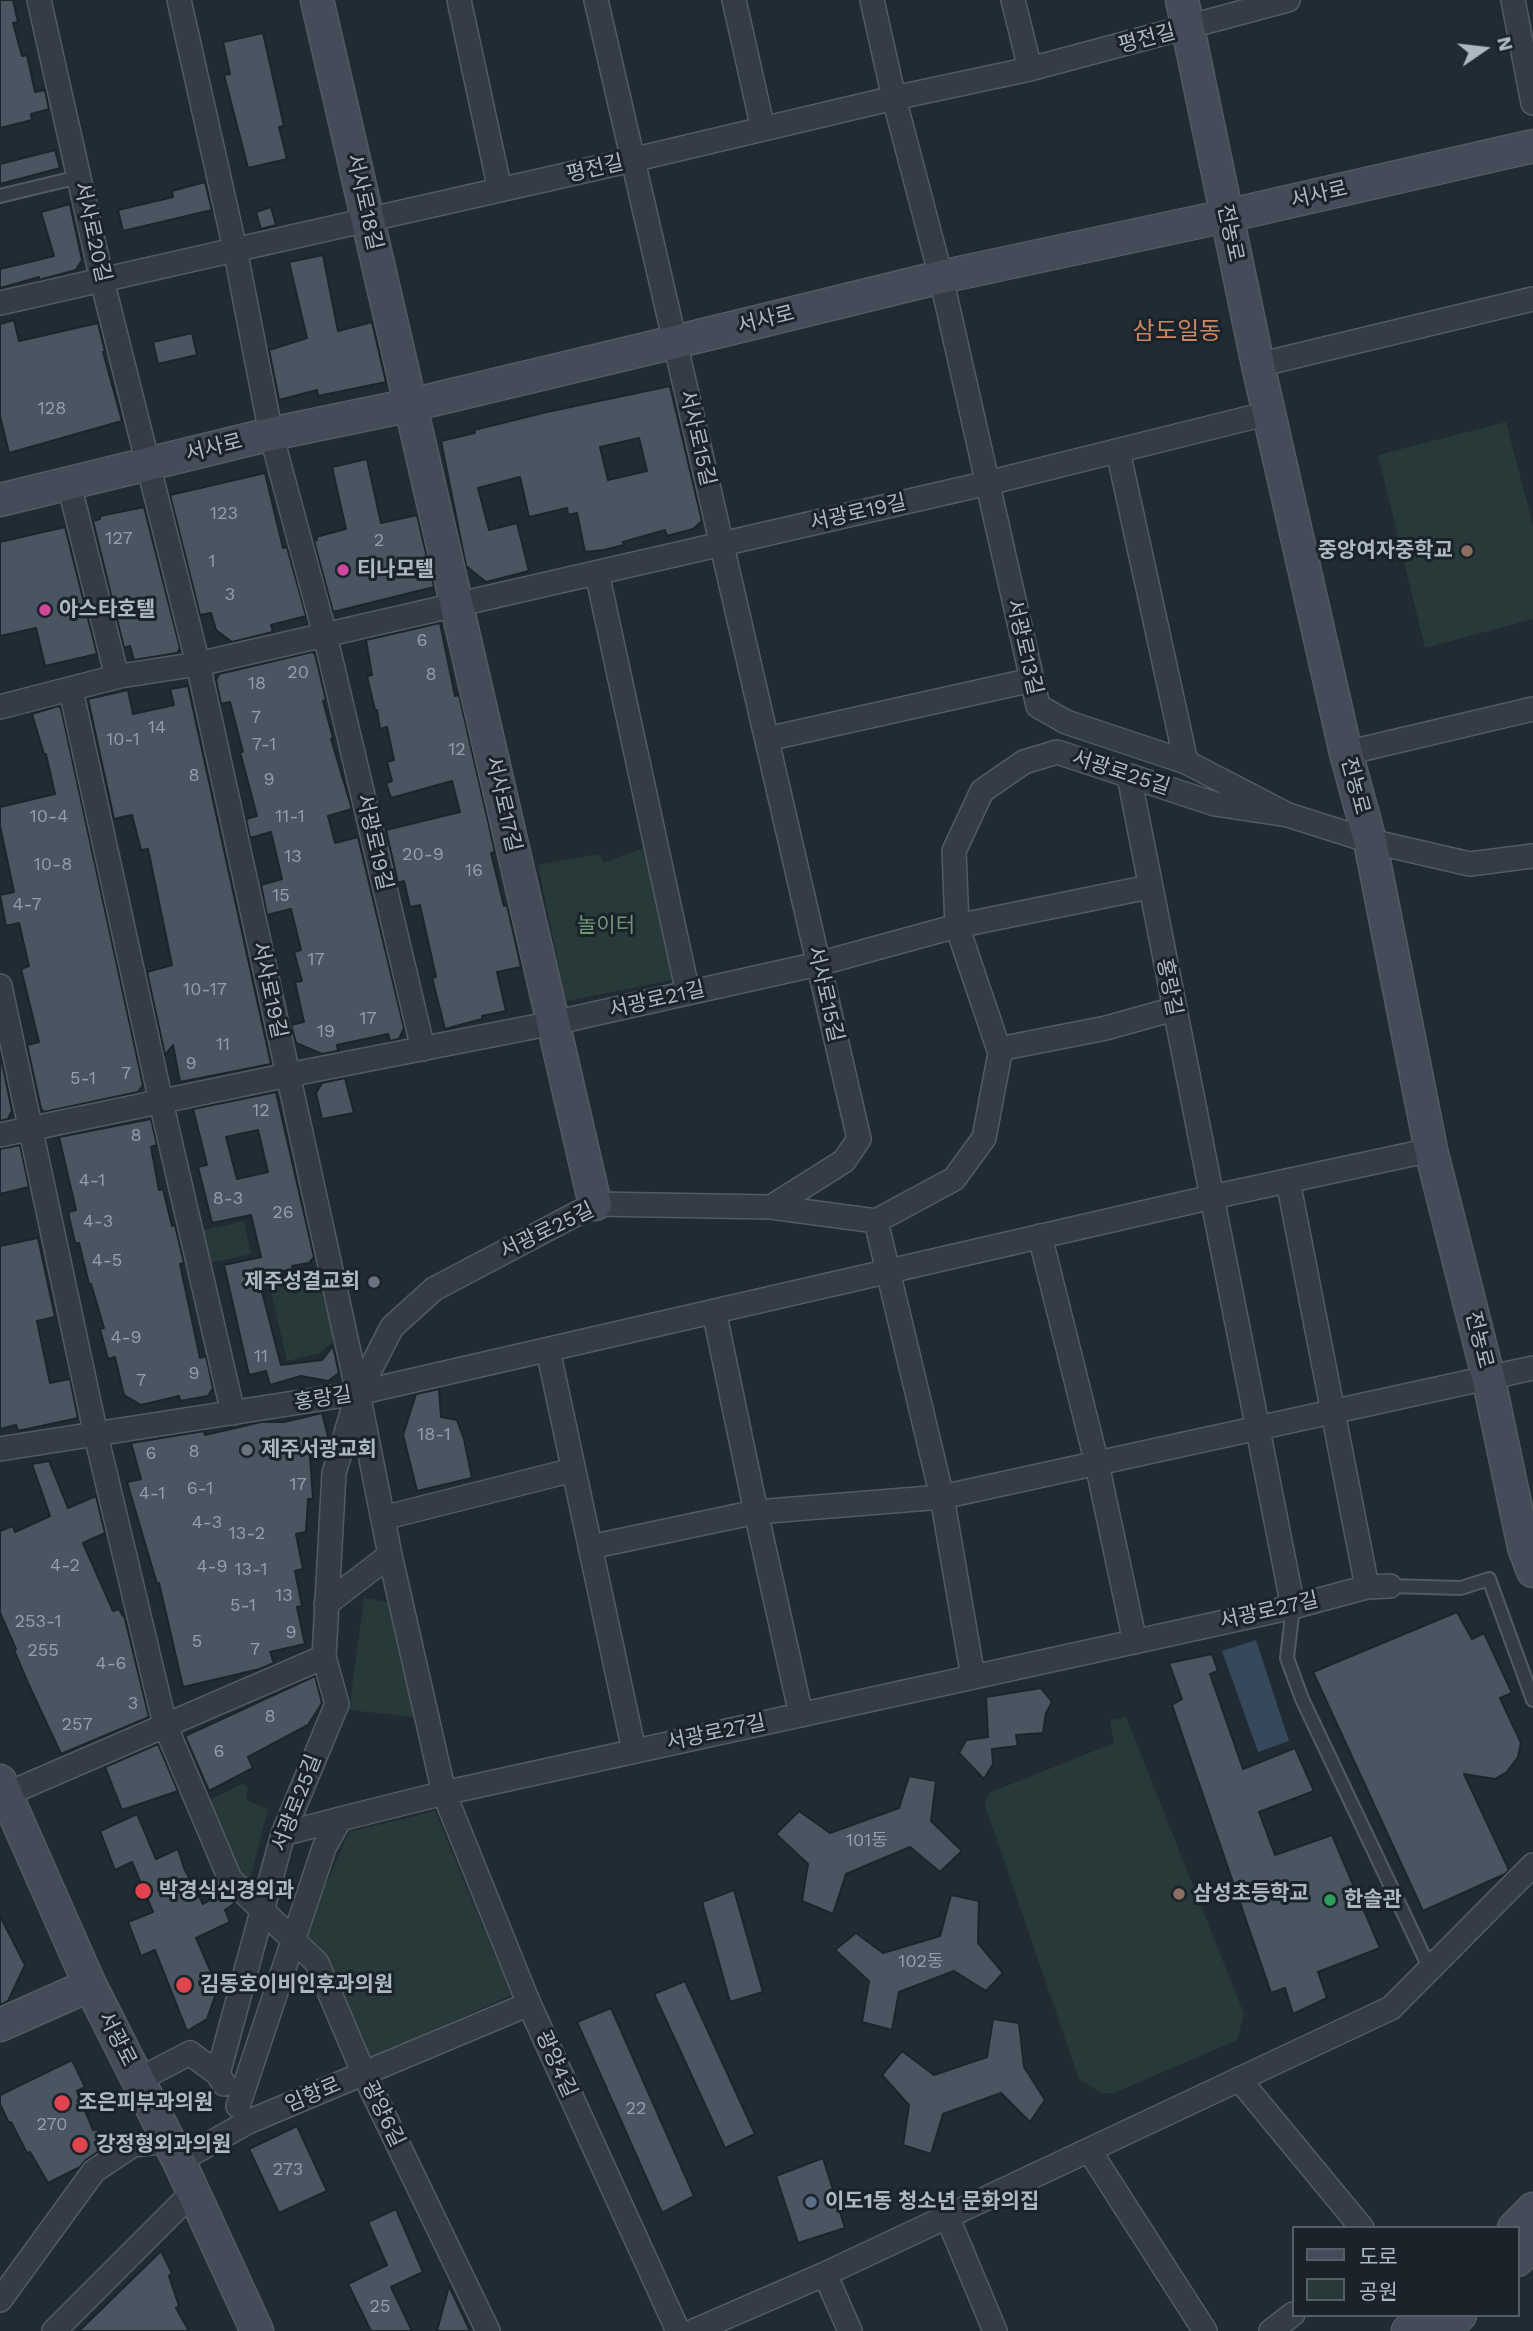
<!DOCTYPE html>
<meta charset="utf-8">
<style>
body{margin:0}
#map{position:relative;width:1533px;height:2331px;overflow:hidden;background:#212b34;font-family:"Work Sans","Noto Sans KR",sans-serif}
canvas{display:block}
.legend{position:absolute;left:1292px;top:2226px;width:228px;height:91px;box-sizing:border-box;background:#1a222a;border:2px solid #555e67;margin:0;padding:9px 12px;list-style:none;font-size:21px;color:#aeb8c2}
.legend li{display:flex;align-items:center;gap:14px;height:35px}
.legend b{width:35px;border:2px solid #555e67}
.north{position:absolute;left:1449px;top:14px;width:70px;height:70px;-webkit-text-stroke:5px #1a222a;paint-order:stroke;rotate:76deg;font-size:19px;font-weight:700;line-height:28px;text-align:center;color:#aeb8c2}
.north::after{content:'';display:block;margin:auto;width:24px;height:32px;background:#aeb8c2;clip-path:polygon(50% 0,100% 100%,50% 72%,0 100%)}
</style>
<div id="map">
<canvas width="1533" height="2331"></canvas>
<ul class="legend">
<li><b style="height:9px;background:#434c58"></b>도로</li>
<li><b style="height:19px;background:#273a39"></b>공원</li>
</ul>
<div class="north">N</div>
</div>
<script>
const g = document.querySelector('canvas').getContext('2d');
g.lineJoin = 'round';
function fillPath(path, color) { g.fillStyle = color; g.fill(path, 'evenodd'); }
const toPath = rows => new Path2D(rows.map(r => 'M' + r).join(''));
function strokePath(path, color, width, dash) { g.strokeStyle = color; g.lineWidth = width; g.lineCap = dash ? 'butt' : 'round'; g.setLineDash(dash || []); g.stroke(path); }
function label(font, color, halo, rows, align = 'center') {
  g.font = font + ' "Work Sans","Noto Sans KR",sans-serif'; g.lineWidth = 6; g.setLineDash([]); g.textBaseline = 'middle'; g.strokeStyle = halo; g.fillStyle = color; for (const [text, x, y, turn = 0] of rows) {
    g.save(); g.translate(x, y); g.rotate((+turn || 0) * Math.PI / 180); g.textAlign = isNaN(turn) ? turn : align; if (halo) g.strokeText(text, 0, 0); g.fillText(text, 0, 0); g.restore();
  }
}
fillPath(toPath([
 [1506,422,1533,526,1533,619,1425,648,1378,455],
 [644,848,672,980,566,1001,538,865,600,854,603,863],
 [244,1221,251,1254,209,1263,201,1231],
 [320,1267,337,1338,320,1353,287,1361,268,1279],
 [364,1598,388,1602,414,1717,349,1710],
 [1126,1717,1244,2014,1237,2040,1114,2093,1102,2093,1079,2079,985,1805,989,1793,1114,1743,1110,1720],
 [241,1784,248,1787,246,1800,268,1809,250,1880,237,1873,210,1800],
 [435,1811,511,1995,369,2059,327,1960,305,1932,349,1832]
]), '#273a39');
fillPath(toPath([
 [1256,1640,1289,1741,1258,1752,1222,1651]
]), '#36485b');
const building = toPath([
 [0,0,13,0,18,22,13,23,22,56,27,55,35,92,45,90,49,109,31,114,32,120,0,128,0,0],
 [263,33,284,126,279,127,287,159,248,168,224,75,230,74,223,42,263,33],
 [55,150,60,168,0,184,0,164,55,150],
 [205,182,212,210,123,231,118,210,173,197,172,191,205,182],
 [70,204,82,260,76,270,39,280,39,277,0,288,0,269,54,256,41,212,70,204],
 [271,207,276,225,261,229,256,212,271,207],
 [323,255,338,331,372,322,386,382,318,396,317,390,279,400,269,350,307,338,289,262,323,255],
 [14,320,19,341,98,323,105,352,103,352,122,421,9,453,0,416,0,324,14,320],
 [192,333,197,355,158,364,153,342,192,333],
 [670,386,702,521,693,529,667,536,665,530,623,542,624,545,604,550,585,552,577,513,568,515,567,508,529,517,520,477,478,488,489,530,517,523,529,571,486,582,466,566,441,441,475,433,474,430,547,412,670,386],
 [639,438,647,471,608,480,600,447,639,438],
 [367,459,381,523,417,515,434,587,333,612,314,541,317,540,316,537,346,529,332,467,367,459],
 [265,473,283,548,287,547,306,616,271,625,273,632,232,642,216,630,211,613,200,615,170,495,265,473],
 [144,507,180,648,177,653,134,660,130,646,124,648,93,521,100,519,100,516,144,507],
 [65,527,97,654,45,666,36,628,0,636,0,542,65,527],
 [440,623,455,696,459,695,495,852,491,853,504,906,507,905,521,967,497,972,506,1011,482,1016,482,1019,445,1029,432,978,436,977,420,905,410,907,404,881,398,883,386,830,460,812,452,781,391,798,386,783,392,781,387,762,394,760,387,727,380,729,377,710,375,710,367,676,372,675,366,640,440,623],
 [312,652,315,654,326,700,323,701,333,738,331,739,352,809,328,816,335,843,358,837,404,1028,399,1039,390,1041,388,1034,337,1045,338,1051,322,1054,296,1043,291,1025,304,1022,295,982,302,981,294,952,301,950,291,909,267,915,261,885,282,879,271,832,250,838,246,819,257,816,240,752,243,752,230,702,221,704,216,680,219,674,312,652],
 [188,686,271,1064,180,1082,173,1045,165,1055,147,972,172,965,148,849,141,850,132,815,114,819,88,699,128,690,133,714,174,705,170,689,188,686],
 [58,706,61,708,143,1085,138,1092,44,1112,41,1109,27,1045,39,1042,21,969,29,966,19,923,6,926,0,895,14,892,0,826,0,807,55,794,46,754,44,754,32,714,58,706],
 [0,1053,12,1111,8,1119,0,1121,0,1053],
 [345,1078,354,1113,322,1119,316,1093,322,1083,345,1078],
 [276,1092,314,1257,309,1263,292,1266,293,1269,259,1277,262,1292,281,1365,322,1360,333,1346,339,1373,328,1381,301,1376,270,1385,266,1371,249,1375,224,1265,261,1257,251,1215,212,1223,198,1167,207,1165,193,1109,276,1092],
 [258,1130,268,1172,237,1179,226,1137,258,1130],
 [151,1119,157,1145,151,1147,159,1190,163,1189,172,1226,175,1225,184,1263,180,1264,200,1358,206,1356,213,1388,208,1396,180,1401,179,1396,141,1405,124,1395,115,1357,108,1359,100,1329,104,1328,91,1284,89,1284,79,1243,75,1243,68,1212,76,1210,59,1137,151,1119],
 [20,1145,29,1187,0,1194,0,1149,20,1145],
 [38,1238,55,1317,37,1321,50,1383,70,1379,78,1418,18,1431,16,1425,0,1429,0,1246,38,1238],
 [439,1389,441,1417,457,1420,464,1439,472,1478,417,1491,403,1435,416,1394,439,1389],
 [322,1413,329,1440,326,1452,310,1456,313,1499,308,1499,306,1532,296,1534,303,1569,295,1571,302,1606,297,1607,305,1644,270,1652,274,1663,260,1669,183,1687,159,1583,157,1584,127,1482,141,1479,131,1443,204,1431,205,1435,261,1422,284,1422,322,1413],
 [49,1461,68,1508,96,1496,105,1533,83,1543,113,1611,119,1609,123,1616,124,1615,149,1717,61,1754,28,1683,14,1650,16,1649,0,1613,0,1531,13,1526,15,1532,50,1516,32,1464,49,1461],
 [1457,1612,1472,1639,1484,1633,1512,1693,1500,1698,1521,1743,1518,1757,1506,1773,1495,1779,1464,1774,1509,1870,1505,1874,1423,1911,1313,1672,1457,1612],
 [1212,1654,1218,1671,1210,1674,1243,1769,1295,1748,1314,1791,1259,1812,1275,1855,1332,1835,1380,1948,1318,1972,1327,1998,1293,2014,1285,1988,1271,1993,1172,1705,1182,1699,1169,1663,1212,1654],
 [315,1676,322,1703,308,1725,248,1757,253,1768,209,1791,185,1736,315,1676],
 [1041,1688,1052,1702,1046,1713,1043,1733,1016,1735,1018,1746,992,1749,993,1764,984,1779,959,1753,966,1740,988,1737,986,1697,1041,1688],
 [158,1744,178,1791,122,1810,105,1767,158,1744],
 [909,1776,936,1781,931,1821,962,1851,940,1872,910,1847,846,1874,833,1914,802,1901,808,1864,776,1834,799,1811,830,1833,899,1808,909,1776],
 [137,1814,156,1859,178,1849,184,1868,203,1904,223,1892,235,1903,225,1910,230,1922,196,1938,218,1988,207,2019,187,2031,155,1950,141,1956,128,1922,153,1912,132,1862,115,1870,100,1831,137,1814],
 [734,1890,763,1992,730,2002,702,1902,734,1890],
 [951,1895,979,1901,978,1943,1003,1973,986,1991,954,1971,899,1992,892,2030,862,2022,869,1981,835,1950,856,1933,883,1953,940,1936,951,1895],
 [0,1916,25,1965,8,2001,0,2005,0,1916],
 [685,1981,755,2134,725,2148,654,1994,685,1981],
 [611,2008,694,2196,662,2213,577,2022,611,2008],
 [993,2019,1019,2023,1024,2067,1045,2100,1030,2122,1001,2093,943,2114,931,2154,903,2145,909,2105,882,2075,902,2051,934,2075,987,2057,993,2019],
 [72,2060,85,2087,77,2091,93,2130,97,2129,105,2147,86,2160,80,2167,48,2183,30,2152,27,2153,11,2122,9,2123,0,2104,0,2095,72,2060],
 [297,2126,327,2191,279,2213,249,2149,297,2126],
 [823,2158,845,2228,798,2243,776,2176,823,2158],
 [396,2209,423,2272,391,2287,412,2331,371,2331,348,2284,387,2265,368,2222,396,2209],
 [161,2251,172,2273,169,2276,179,2306,176,2308,189,2331,79,2331,161,2251],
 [449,2286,470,2331,437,2331,449,2286]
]);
fillPath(building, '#495560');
strokePath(building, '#1c242c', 2);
const lane = toPath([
 [0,196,79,177],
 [1390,1586,1461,1588,1489,1579,1533,1700],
 [1293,1607,1287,1658,1302,1699,1430,1969]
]);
const street = toPath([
 [39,0,102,280,198,664,358,1393,390,1555,444,1793,529,2004,678,2331],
 [179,0,235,249,271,434,325,635,423,1049],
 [459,0,500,190],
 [596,0,859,1139,844,1161,771,1207],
 [734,0,763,129],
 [872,0,894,98,941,277,1038,706,1066,722,1186,762,1288,815,1370,841,1470,864,1533,856],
 [1013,0,1030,69],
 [1513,0,1533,103],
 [0,303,632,160,894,98,1030,69,1288,0],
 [1258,365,1533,299],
 [1118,451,1186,762],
 [69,484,117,677],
 [597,573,688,993],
 [71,690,161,1102,233,1413],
 [0,707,120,676,198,664,988,483,1269,413],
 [767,739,1032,680],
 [1346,753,1533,709],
 [1129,776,1293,1607],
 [0,986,96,1435,165,1725,230,1879,317,1963,364,2074,488,2331],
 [999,1049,1106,1028,1174,1009],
 [0,1135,288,1075,553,1023,818,964,957,926,1149,887],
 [1288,1181,1367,1587],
 [876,1221,942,1497,973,1677],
 [1040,1236,1097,1464,1135,1642],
 [714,1311,756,1512,801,1715],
 [548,1350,634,1751],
 [0,1449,358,1393,1212,1197,1431,1150],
 [383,1518,573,1470],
 [590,1547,756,1512,942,1497,1533,1368],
 [326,1604,390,1555],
 [0,1797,324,1657],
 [283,1834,340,1819],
 [218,2074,283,1834,337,1704,324,1657,334,1473,358,1393,392,1327,434,1289,595,1204,771,1207,876,1221,954,1179,984,1138,1000,1053,957,926,954,851,982,791,1024,762,1057,752,1215,804,1288,815],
 [1239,2079,1362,2228],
 [138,2080,190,2053,218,2074,224,2084],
 [238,2106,324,1848,340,1819,444,1793,1293,1607,1367,1587,1390,1586],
 [1089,2150,1205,2331],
 [179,2161,248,2122,529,2004],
 [947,2216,995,2331],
 [825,2274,850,2331],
 [0,2300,94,2171,133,2145,168,2141],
 [54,2331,193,2192],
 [694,2331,825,2274,1391,2008,1533,1865],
 [1271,2331,1293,2314]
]);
const secondary = toPath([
 [317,0,595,1204],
 [1182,0,1258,365,1346,753,1370,841,1431,1150,1488,1376,1524,1547,1533,1571],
 [0,500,271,434,411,405,675,342,941,277,1226,216,1533,146],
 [0,1781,90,1985,179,2161,257,2331],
 [0,2025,90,1985],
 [1514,2228,1533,2209],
 [1517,2260,1533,2245],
 [1408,2331,1425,2315],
 [1444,2331,1460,2315]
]);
strokePath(lane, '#525b63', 16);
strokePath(street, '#525b63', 26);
strokePath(secondary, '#525b63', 35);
strokePath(lane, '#343d45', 12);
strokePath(street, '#343d45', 23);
strokePath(secondary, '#434c58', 32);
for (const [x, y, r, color] of [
 [1467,551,7,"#8d6e63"],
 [343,570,7,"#d1479c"],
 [45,610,7,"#d1479c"],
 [374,1282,7,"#6b7280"],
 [247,1450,7,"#6b7280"],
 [143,1891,9,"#e0444e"],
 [1179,1894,7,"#8d6e63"],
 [1330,1900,7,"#2e9e5b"],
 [184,1985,9,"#e0444e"],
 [62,2103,9,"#e0444e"],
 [80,2145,9,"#e0444e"],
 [811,2202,7,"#5c6f8a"]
]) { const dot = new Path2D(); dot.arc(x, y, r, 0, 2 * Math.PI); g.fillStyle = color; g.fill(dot); strokePath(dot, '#1a222a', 2.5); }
label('18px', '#959faa', null, [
 ["128",52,409],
 ["123",224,514],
 ["127",119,539],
 ["2",379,541],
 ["1",212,562],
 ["3",230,595],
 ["6",422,641],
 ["20",298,673],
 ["8",431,675],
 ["18",257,684],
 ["7",256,718],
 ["14",157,728],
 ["10-1",123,740],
 ["7-1",264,745],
 ["12",457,750],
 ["8",194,776],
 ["9",269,780],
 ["10-4",49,817],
 ["11-1",290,817],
 ["20-9",423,855],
 ["13",293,857],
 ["10-8",53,865],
 ["16",474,871],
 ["15",281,896],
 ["4-7",27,905],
 ["17",316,960],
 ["10-17",205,990],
 ["17",368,1019],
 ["19",326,1032],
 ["11",223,1045],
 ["9",191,1064],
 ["7",126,1074],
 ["5-1",83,1079],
 ["12",261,1111],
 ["8",136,1136],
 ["4-1",92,1181],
 ["8-3",228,1199],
 ["26",283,1213],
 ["4-3",98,1222],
 ["4-5",107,1261],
 ["4-9",126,1338],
 ["11",261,1357],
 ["9",194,1374],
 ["7",141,1381],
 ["18-1",434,1435],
 ["8",194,1452],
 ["6",151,1454],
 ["17",298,1485],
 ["6-1",200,1489],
 ["4-1",152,1494],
 ["4-3",207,1523],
 ["13-2",247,1534],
 ["4-2",65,1566],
 ["4-9",212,1567],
 ["13-1",251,1570],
 ["13",284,1596],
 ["5-1",243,1606],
 ["253-1",38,1622],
 ["9",291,1633],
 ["5",197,1642],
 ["7",255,1650],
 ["255",43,1651],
 ["4-6",111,1664],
 ["3",133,1704],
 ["8",270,1717],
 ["257",77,1725],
 ["6",219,1752],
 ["101동",867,1841],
 ["102동",921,1962],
 ["22",636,2109],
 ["270",52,2125],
 ["273",288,2170],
 ["25",380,2307]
]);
label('21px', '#aeb8c2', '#1a222a', [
 ["평전길",1147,39,-15],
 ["평전길",595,169,-13],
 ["서사로",1319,195,-13],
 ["서사로18길",364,202,77],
 ["서사로20길",92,232,77],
 ["전농로",1230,233,78],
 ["서사로",766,320,-14],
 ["서사로15길",697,438,77],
 ["서사로",214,448,-14],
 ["서광로19길",858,513,-13],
 ["서광로13길",1024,647,77],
 ["서광로25길",1121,773,18],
 ["전농로",1355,786,75],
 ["서사로17길",503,804,77],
 ["서광로19길",374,842,77],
 ["홍랑길",1169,987,79],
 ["서사로19길",269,990,78],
 ["서사로15길",825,994,77],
 ["서광로21길",657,1000,-13],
 ["서광로25길",547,1231,-26],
 ["전농로",1479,1340,76],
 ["홍랑길",323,1399,-9],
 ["서광로27길",1269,1611,-13],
 ["서광로27길",716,1733,-12],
 ["서광로25길",297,1803,-69],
 ["서광로",117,2039,63],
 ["광양4길",556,2064,66],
 ["임항로",313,2095,-23],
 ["광양6길",383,2114,64]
]);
label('bold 21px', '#aeb8c2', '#1a222a', [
 ["중앙여자중학교",1453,551,"right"],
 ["티나모텔",357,570],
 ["아스타호텔",59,610],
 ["제주성결교회",360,1282,"right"],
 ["제주서광교회",261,1450],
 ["박경식신경외과",159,1891],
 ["삼성초등학교",1193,1894],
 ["한솔관",1344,1900],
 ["김동호이비인후과의원",200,1985],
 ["조은피부과의원",78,2103],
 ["강정형외과의원",96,2145],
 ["이도1동 청소년 문화의집",825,2202]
], 'left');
label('21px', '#709675', '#1a222a', [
 ["놀이터",606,926]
]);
label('24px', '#ca8762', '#1a222a', [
 ["삼도일동",1177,332]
]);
</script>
